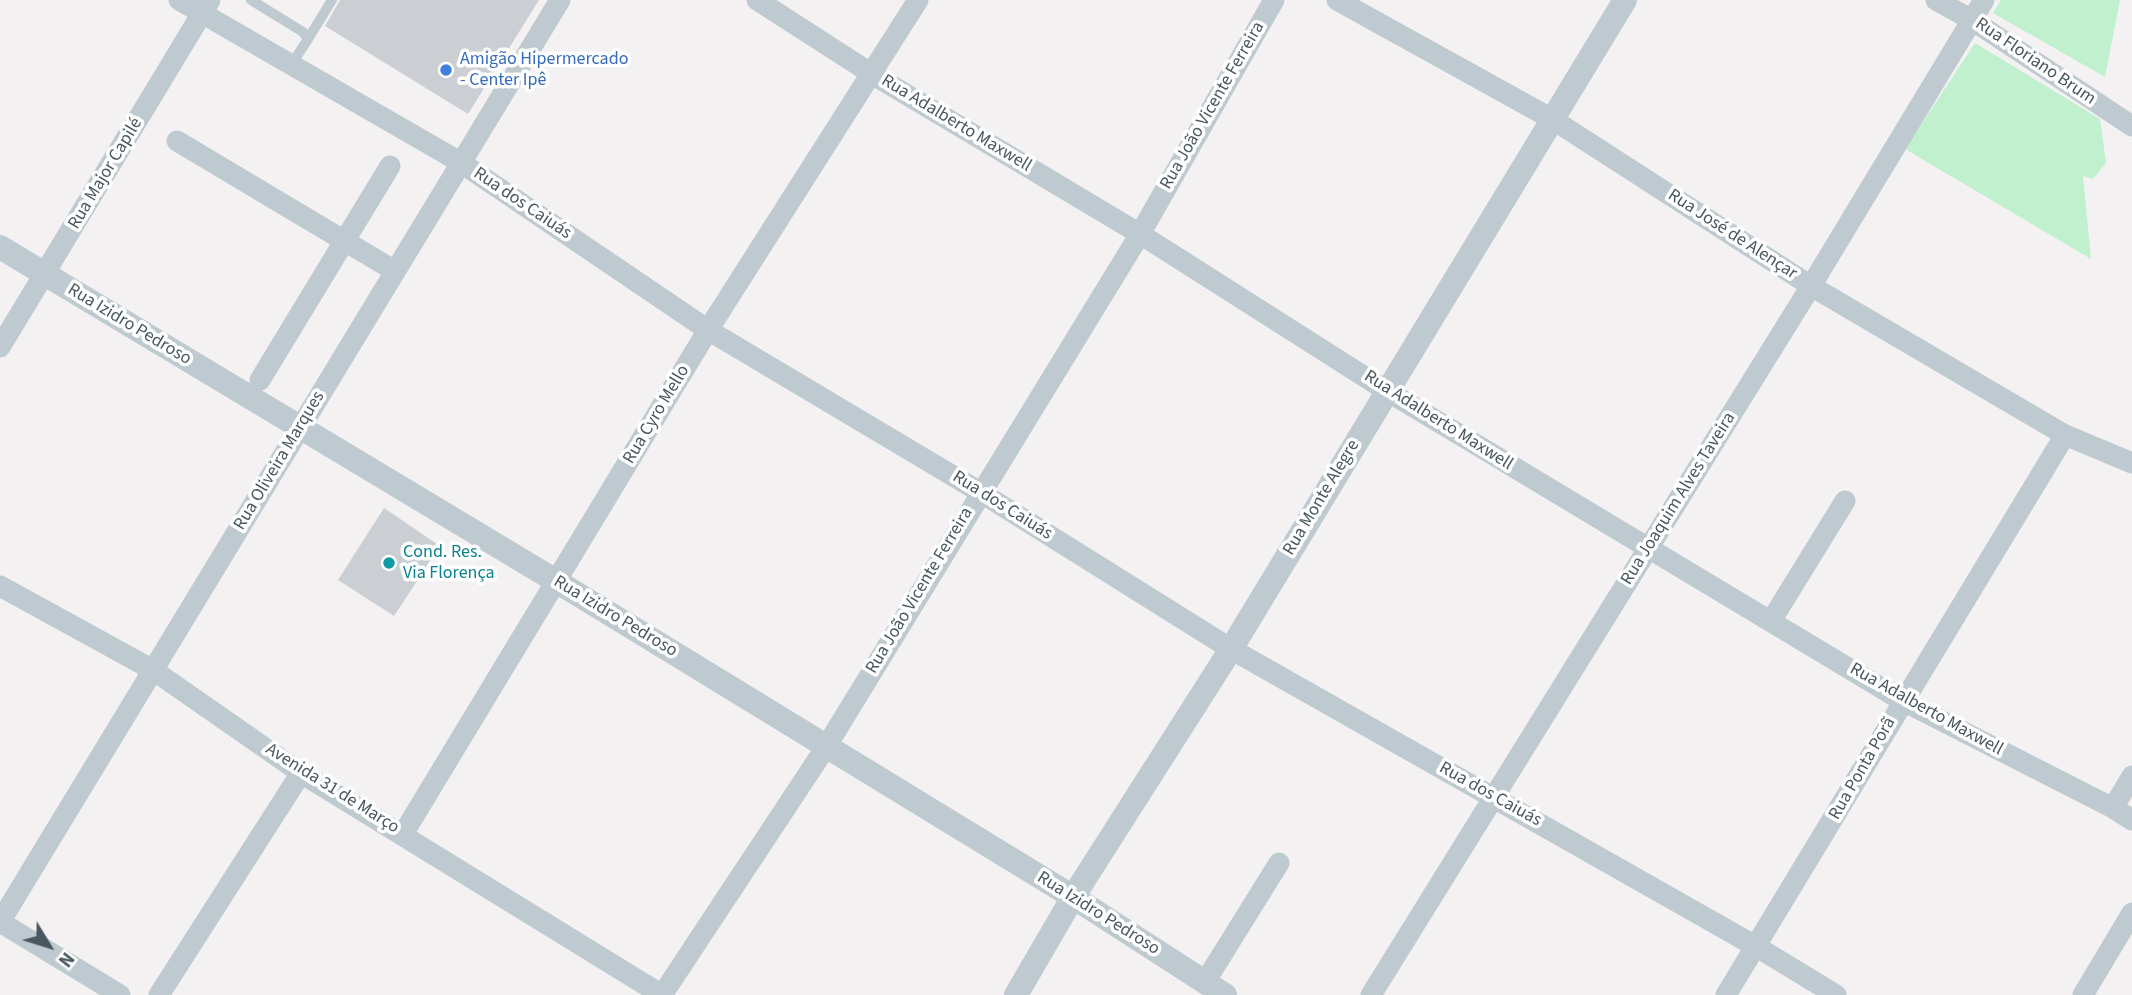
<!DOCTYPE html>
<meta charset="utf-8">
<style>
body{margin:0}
#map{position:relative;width:2132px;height:995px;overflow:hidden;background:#f3f1f1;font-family:"Source Sans 3",sans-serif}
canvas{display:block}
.north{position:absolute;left:14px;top:911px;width:70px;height:70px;-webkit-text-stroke:5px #fff;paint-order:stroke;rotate:128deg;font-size:19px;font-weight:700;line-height:28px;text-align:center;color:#49575f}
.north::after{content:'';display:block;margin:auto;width:24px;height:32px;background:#49575f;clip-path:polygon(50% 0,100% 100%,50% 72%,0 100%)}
</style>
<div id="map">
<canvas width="2132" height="995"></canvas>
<div class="north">N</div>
</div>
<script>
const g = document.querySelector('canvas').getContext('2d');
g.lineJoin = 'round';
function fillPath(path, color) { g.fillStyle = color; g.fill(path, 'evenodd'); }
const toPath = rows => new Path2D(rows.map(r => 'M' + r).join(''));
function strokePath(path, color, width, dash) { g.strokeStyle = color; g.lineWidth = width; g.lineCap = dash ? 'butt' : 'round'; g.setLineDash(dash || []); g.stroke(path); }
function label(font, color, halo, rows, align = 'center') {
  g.font = font + ' "Source Sans 3",sans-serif'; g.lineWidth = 7; g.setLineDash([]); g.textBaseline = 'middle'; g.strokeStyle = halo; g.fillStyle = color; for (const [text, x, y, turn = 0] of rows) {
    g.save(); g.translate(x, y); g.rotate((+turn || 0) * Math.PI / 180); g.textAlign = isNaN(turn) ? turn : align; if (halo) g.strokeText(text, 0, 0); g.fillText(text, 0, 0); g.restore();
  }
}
fillPath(toPath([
 [2001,0,2120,0,2105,77,1993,13],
 [1975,43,2100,119,2106,163,2093,179,2083,176,2091,259,1905,149]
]), '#c1f0ce');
fillPath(toPath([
 [340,0,539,0,468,114,325,26],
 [384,508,440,546,394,616,338,580]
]), '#cbcfd3');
strokePath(toPath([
 [251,0,303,32,308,39,291,65],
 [308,39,332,0]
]), '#bfcad0', 10);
strokePath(toPath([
 [179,0,460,162,708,330,980,492,1231,649,1757,947,1836,995],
 [757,0,872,74,1140,234,1387,391,1903,701,2113,808,2132,820],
 [1337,0,1552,119,1811,286,2065,435,2132,463],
 [1936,0,1972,20,2132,126],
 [177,141,395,271],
 [0,347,210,0],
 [260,380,390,166],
 [0,586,153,670,301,773,662,995],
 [1771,621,1845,501],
 [2113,808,2132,776],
 [403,834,708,330,918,0],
 [0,922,560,0],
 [0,922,120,995],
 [1205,982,1279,863],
 [159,995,301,773],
 [662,995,826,747,1140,234,1274,0],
 [1371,995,1811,286,1984,0],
 [1726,995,2065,435],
 [2083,995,2132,913]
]), '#bfcad0', 21);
strokePath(toPath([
 [0,247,556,581,1073,897,1225,995],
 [1016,995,1073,897,1231,649,1625,0]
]), '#bfcad0', 24);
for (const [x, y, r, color] of [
 [446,70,7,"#3f7fe0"],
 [389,563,7,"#0f9aa8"]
]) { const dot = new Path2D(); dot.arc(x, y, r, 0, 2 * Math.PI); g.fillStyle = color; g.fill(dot); strokePath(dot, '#fff', 2.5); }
label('18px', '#366cbe', '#fff', [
 ["Amigão Hipermercado",460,60],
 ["- Center Ipê",460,81]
], 'left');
label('18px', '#49575f', '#fff', [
 ["Rua Floriano Brum",2035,62,34],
 ["Rua João Vicente Ferreira",1213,106,-60],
 ["Rua Adalberto Maxwell",956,124,31],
 ["Rua Major Capilé",106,174,-59],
 ["Rua dos Caiuás",522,204,34],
 ["Rua José de Alençar",1732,235,33],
 ["Rua Izidro Pedroso",129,325,31],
 ["Rua Cyro Mello",657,415,-59],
 ["Rua Adalberto Maxwell",1438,421,32],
 ["Rua Oliveira Marques",280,461,-59],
 ["Rua Monte Alegre",1322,498,-59],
 ["Rua Joaquim Alves Taveira",1679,499,-58],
 ["Rua dos Caiuás",1002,506,32],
 ["Rua João Vicente Ferreira",920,591,-59],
 ["Rua Izidro Pedroso",615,617,31],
 ["Rua Adalberto Maxwell",1926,710,29],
 ["Rua Ponta Porã",1863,769,-60],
 ["Avenida 31 de Março",332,789,32],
 ["Rua dos Caiuás",1490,795,29],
 ["Rua Izidro Pedroso",1098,914,32]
]);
label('18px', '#0d838f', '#fff', [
 ["Cond. Res.",403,553],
 ["Via Florença",403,574]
], 'left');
</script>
